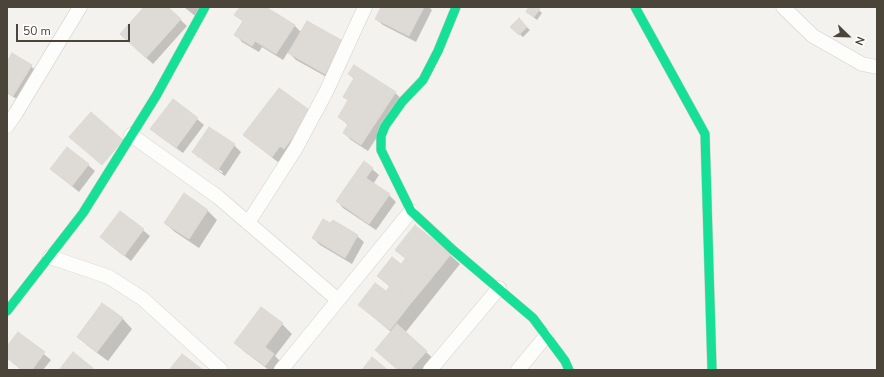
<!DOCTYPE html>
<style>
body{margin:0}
#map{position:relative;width:884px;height:377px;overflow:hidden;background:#f4f2ee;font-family:"Nunito Sans",sans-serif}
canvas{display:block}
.frame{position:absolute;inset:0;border:8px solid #4b4439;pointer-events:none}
.north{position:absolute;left:828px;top:16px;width:40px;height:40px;-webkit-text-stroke:3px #fff;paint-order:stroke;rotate:113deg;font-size:11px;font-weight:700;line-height:16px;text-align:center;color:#4b4439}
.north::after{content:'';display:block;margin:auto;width:14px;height:18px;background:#4b4439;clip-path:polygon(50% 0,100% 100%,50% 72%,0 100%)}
.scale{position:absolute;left:16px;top:24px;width:114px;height:18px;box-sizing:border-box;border:2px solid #4b4439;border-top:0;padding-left:5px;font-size:12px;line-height:14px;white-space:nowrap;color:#4b4439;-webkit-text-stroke:3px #fff;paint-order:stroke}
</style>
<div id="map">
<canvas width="884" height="377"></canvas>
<div class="frame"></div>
<div class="north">N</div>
<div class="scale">50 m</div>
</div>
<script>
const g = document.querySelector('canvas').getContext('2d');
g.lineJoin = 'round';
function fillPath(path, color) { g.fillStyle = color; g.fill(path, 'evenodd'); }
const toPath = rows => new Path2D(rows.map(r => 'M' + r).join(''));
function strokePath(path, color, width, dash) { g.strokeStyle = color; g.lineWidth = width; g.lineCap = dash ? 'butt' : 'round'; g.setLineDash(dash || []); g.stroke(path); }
fillPath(toPath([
 [145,7,167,7,187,26,153,64,128,41],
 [184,7,209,7,199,19],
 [241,7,264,7,294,25,301,32,343,42,332,80,296,60,288,52,283,60,262,47,259,52,242,42,236,35,244,22,236,15],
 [382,7,429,7,432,10,416,42,383,25,376,19],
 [531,7,535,7,542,13,537,20,527,12],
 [519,20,530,30,523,37,512,27],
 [7,64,31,66,38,73,20,101,7,93],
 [349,74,395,93,402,99,368,151,351,140,344,133,349,126,339,117,349,101,344,97,355,80],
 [311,113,279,163,244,135],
 [197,119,204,125,183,153,158,135,152,129],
 [209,128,234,145,241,152,225,176,199,158,222,173,223,172,199,156,199,158,193,152],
 [364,162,379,175,373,184,389,195,396,202,376,230,343,208,337,201],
 [88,165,95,171,79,192,51,169],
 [184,195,208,211,217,220,199,248,175,232,165,223],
 [121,212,150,236,131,261,101,237],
 [357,236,364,242,352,264,320,245,313,238],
 [396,250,450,255,460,264,405,333,436,361,428,370,398,370,386,359,376,350,391,332,359,305,386,293,390,287,378,276,401,266,406,259],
 [102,304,123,319,132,329,108,361,88,346,78,337],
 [261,308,282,324,292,334,275,356,283,364,279,370,269,370,245,352,235,343],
 [18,333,51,360,43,370,22,370,7,358,7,348]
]), '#0003');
const building = toPath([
 [144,7,168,7,181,19,146,58,120,34,144,7],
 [240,7,266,7,295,25,276,54,255,41,252,46,234,35,243,21,234,15,240,7],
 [381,7,424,7,409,36,375,19,381,7],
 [529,7,537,7,540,9,534,17,526,12,529,7],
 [519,18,527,27,519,35,510,27,519,18],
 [307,21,343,41,325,74,288,53,307,21],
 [12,53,32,65,13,96,7,92,7,62,12,53],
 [354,65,396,92,361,145,343,133,348,124,338,117,348,100,343,97,354,78,348,74,354,65],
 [279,88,312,112,284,149,280,146,272,157,243,135,279,88],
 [173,99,198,118,176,148,150,129,173,99],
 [91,112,123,140,102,165,69,137,91,112],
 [209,127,235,144,218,170,192,152,209,127],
 [67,147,89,164,72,186,50,169,67,147],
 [364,161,373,168,366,178,390,194,369,224,336,201,364,161],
 [184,193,208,210,189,239,164,223,184,193],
 [120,211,144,229,124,256,100,237,120,211],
 [323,219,330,223,333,220,358,235,345,258,312,238,323,219],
 [415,225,451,254,431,279,395,250,415,225],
 [392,257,401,264,405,259,431,279,411,303,377,276,392,257],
 [375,283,386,291,390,286,411,303,390,330,358,305,375,283],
 [102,303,123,318,97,352,77,337,102,303],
 [261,307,283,323,265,347,274,354,265,366,234,343,261,307],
 [397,324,427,351,410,370,398,370,375,350,397,324],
 [18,332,45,352,32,370,22,370,7,358,7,346,18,332],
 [73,352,93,368,92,370,59,370,73,352],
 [182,354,203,370,169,370,182,354],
 [372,357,388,370,362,370,372,357]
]);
fillPath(building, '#dedbd6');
strokePath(building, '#dcd9d4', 1);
const street = toPath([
 [783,7,813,36,862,64,877,67],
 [7,126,16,113,80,7],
 [131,135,218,197,338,300],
 [248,223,296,148,326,92,365,7],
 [50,257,109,277,143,299,221,370],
 [281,370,411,211],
 [430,370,499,288],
 [518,370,546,336]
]);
const fast = toPath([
 [456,7,438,51,423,80,402,102,385,126,381,136,381,150,411,211,453,250,533,318,565,361,569,370],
 [635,7,705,134,712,370],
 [7,311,83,213,156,96,205,7]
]);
strokePath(street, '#d2d0cb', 15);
strokePath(fast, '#d3cfc5', 10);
strokePath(street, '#fdfdfc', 14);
strokePath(fast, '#16e098', 9);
</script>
